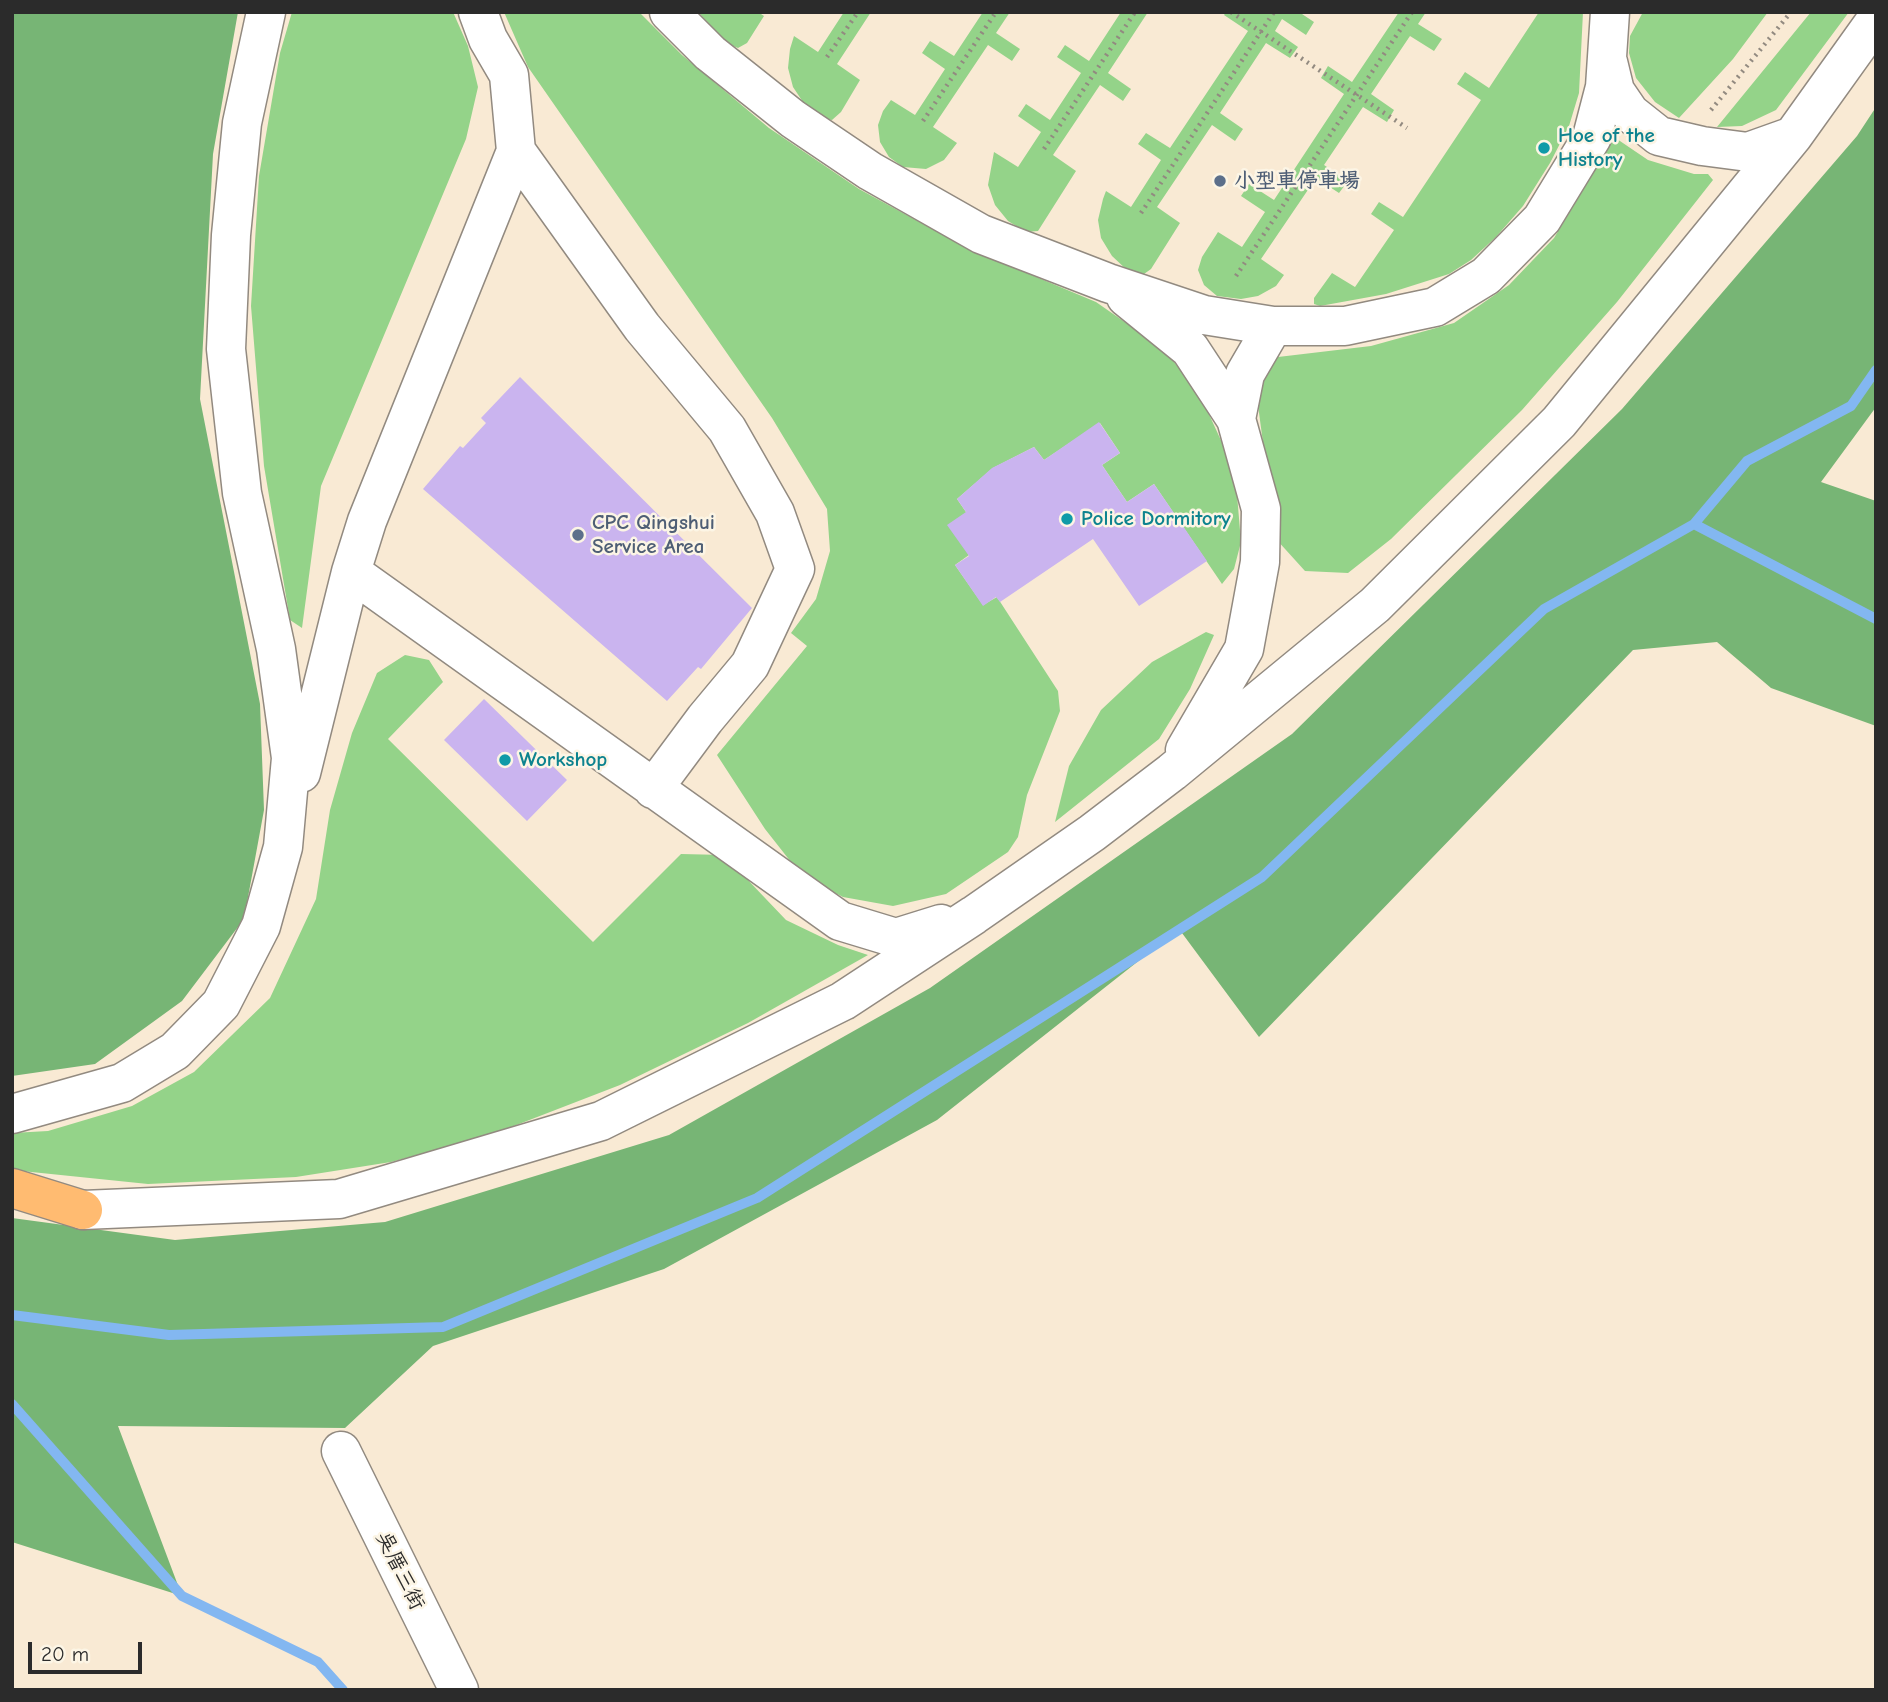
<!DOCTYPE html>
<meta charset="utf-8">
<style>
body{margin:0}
#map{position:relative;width:1888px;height:1702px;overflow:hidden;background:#f9ead4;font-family:"Comic Neue",sans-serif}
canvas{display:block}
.frame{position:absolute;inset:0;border:14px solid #2b2b2b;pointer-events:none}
.scale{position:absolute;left:28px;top:1642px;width:114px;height:32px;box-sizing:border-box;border:4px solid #2b2b2b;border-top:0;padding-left:9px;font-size:21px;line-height:24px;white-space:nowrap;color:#2b2b2b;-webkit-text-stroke:5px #fcf5e5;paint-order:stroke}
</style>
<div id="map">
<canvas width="1888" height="1702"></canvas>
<div class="frame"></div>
<div class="scale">20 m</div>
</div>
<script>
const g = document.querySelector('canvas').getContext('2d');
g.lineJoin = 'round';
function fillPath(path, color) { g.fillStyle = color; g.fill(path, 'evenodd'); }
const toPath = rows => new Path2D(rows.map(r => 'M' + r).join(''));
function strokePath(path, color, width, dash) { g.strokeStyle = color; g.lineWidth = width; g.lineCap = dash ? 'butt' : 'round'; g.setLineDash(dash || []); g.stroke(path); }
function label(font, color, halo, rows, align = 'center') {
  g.font = font + ' "Comic Neue","LXGW WenKai TC",sans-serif'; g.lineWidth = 5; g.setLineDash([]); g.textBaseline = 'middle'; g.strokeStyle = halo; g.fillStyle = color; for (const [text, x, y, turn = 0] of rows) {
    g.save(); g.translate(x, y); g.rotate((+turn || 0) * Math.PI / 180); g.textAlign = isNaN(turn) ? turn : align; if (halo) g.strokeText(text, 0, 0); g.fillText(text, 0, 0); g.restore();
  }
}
fillPath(toPath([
 [292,12,453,12,468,46,478,87,466,139,321,486,302,628,290,620,264,466,251,306,259,176,280,53],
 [504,12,639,12,682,55,769,128,859,189,967,248,1096,302,1165,350,1202,399,1235,471,1241,542,1234,569,1222,584,1154,484,1127,502,1102,465,1120,453,1100,423,1044,460,1034,447,993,468,957,499,966,512,969,555,955,565,983,605,997,597,1058,691,1060,711,1027,795,1018,837,1008,852,946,894,893,906,843,897,802,876,765,829,717,755,807,646,791,633,816,599,830,551,827,509,772,418,528,67],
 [698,12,758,12,764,16,747,43,738,48,728,44],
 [844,12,871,12,837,64,860,80,841,112,832,120,826,119,803,102,793,87,788,68,790,49,794,36,818,52],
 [983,12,1010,12,996,33,1020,49,1012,61,988,45,933,127,957,143,944,160,926,169,903,167,889,157,880,142,878,125,883,111,891,100,915,115,945,69,922,53,930,41,954,56],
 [1121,12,1148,12,1108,73,1131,89,1123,101,1100,85,1053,155,1076,171,1038,231,1026,232,1008,221,995,205,988,185,994,152,1018,167,1041,132,1018,116,1026,104,1050,120,1081,73,1057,57,1065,45,1089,61],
 [1226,12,1299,12,1314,22,1306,35,1282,19,1275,31,1298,47,1290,58,1266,43,1220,113,1243,129,1235,141,1212,125,1157,207,1180,223,1151,269,1144,274,1127,270,1112,256,1101,238,1098,220,1103,199,1106,191,1131,207,1161,160,1138,144,1146,133,1170,148,1248,31,1224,15],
 [1399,12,1426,12,1418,24,1442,39,1434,51,1410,36,1371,94,1394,110,1387,122,1363,107,1324,165,1348,181,1339,193,1316,178,1261,259,1284,275,1276,286,1258,296,1241,299,1217,296,1204,285,1198,270,1202,257,1218,232,1242,247,1265,212,1241,196,1249,184,1274,200,1344,94,1321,78,1328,66,1352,82],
 [1539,12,1583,12,1579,93,1569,126,1550,163,1523,206,1496,237,1471,260,1449,274,1386,294,1320,306,1314,304,1314,298,1332,273,1355,287,1394,230,1371,214,1379,202,1403,217,1481,100,1457,84,1465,72,1489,88],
 [1643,12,1768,12,1733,59,1679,118,1655,102,1636,78,1629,53,1630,36],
 [1811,12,1849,12,1776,110,1742,126,1717,127],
 [1617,139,1648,160,1694,174,1708,174,1713,180,1617,302,1522,410,1391,539,1348,573,1305,571,1276,539,1257,398,1267,371,1278,357,1371,346,1454,323,1509,285,1554,238,1591,177,1605,141],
 [1206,632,1214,635,1190,689,1159,739,1055,822,1069,766,1101,710,1152,662],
 [405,655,429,660,443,682,388,739,593,942,681,854,724,855,786,920,838,945,868,955,748,1023,620,1085,488,1136,391,1162,296,1177,148,1184,12,1170,12,1133,48,1131,132,1106,194,1072,270,998,316,899,330,810,352,733,377,673]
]), '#94d389');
fillPath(toPath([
 [12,12,238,12,213,154,200,399,260,704,264,810,244,919,182,1001,95,1064,12,1076],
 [1876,107,1876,407,1821,482,1876,501,1876,726,1771,688,1717,642,1633,650,1259,1037,1179,929,937,1120,664,1269,433,1346,345,1428,118,1426,182,1596,12,1542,12,1218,175,1240,385,1222,669,1135,930,988,1292,734,1622,409,1857,136]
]), '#77b575');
strokePath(toPath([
 [1694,524,1747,461,1851,406,1876,370],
 [12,1315,169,1335,443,1327,757,1198,1262,877,1544,609,1694,524,1876,619],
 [12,1404,182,1596,318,1662,343,1690]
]), '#83b7f1', 10);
fillPath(toPath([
 [520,377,752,608,701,669,698,667,667,701,423,489,460,446,463,448,486,423,481,418],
 [1099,422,1120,453,1102,465,1127,502,1154,484,1207,561,1139,606,1093,539,1000,602,996,597,983,606,955,565,969,556,947,525,966,512,957,499,992,468,1034,447,1044,460],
 [484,699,567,780,527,821,444,740]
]), '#cab4ef');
const minor = toPath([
 [669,12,710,53,793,119,870,171,981,234,1108,283,1204,315,1273,326,1345,326,1435,307,1486,276,1542,219,1592,137,1605,87,1610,12],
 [1608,62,1615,91,1630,113,1659,136,1702,146,1748,152,1793,136],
 [516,151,642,327,727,429,775,513,795,569,750,665,705,719,653,789],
 [1126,297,1190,349,1236,419,1261,509,1260,562,1244,649,1185,750],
 [1236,419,1245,374,1273,326],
 [351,572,840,921,896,938,941,924],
 [301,773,351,572,367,521,516,151,509,75,488,39,478,12],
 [12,1114,122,1083,175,1051,221,1004,261,926,283,847,291,758,276,649,242,493,226,349,231,235,242,123,266,12],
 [83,1210,339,1199,601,1121,843,1001,974,915,1092,833,1172,772,1375,605,1559,422,1793,136,1876,20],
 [341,1451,459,1690]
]);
const highway = toPath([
 [12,1188,83,1210]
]);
strokePath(minor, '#928a80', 41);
strokePath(highway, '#928a80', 41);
strokePath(toPath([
 [1231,12,1407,128],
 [827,57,858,12],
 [1711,110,1791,12],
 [923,121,996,12],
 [1044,149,1135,12],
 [1141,213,1274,12],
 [1236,276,1412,12]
]), '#928a80', 4.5, [2, 5]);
strokePath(minor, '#fff', 38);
strokePath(highway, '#ffbb71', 38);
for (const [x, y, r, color] of [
 [1544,148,7,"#0f9aa8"],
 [1220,181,7,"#5c6f8a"],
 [1067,519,7,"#0f9aa8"],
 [578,535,7,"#5c6f8a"],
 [505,760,7,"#0f9aa8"]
]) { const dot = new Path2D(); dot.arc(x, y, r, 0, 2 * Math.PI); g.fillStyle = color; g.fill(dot); strokePath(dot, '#fcf5e5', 2.5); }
label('bold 21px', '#0d838f', '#fcf5e5', [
 ["Hoe of the",1558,136],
 ["History",1558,160],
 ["Police Dormitory",1081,519],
 ["Workshop",519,760]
], 'left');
label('bold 21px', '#4e5e75', '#fcf5e5', [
 ["小型車停車場",1234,181],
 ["CPC Qingshui",592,523],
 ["Service Area",592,547]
], 'left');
label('21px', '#2b2b2b', '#fcf5e5', [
 ["吳厝三街",400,1571,64]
]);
</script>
